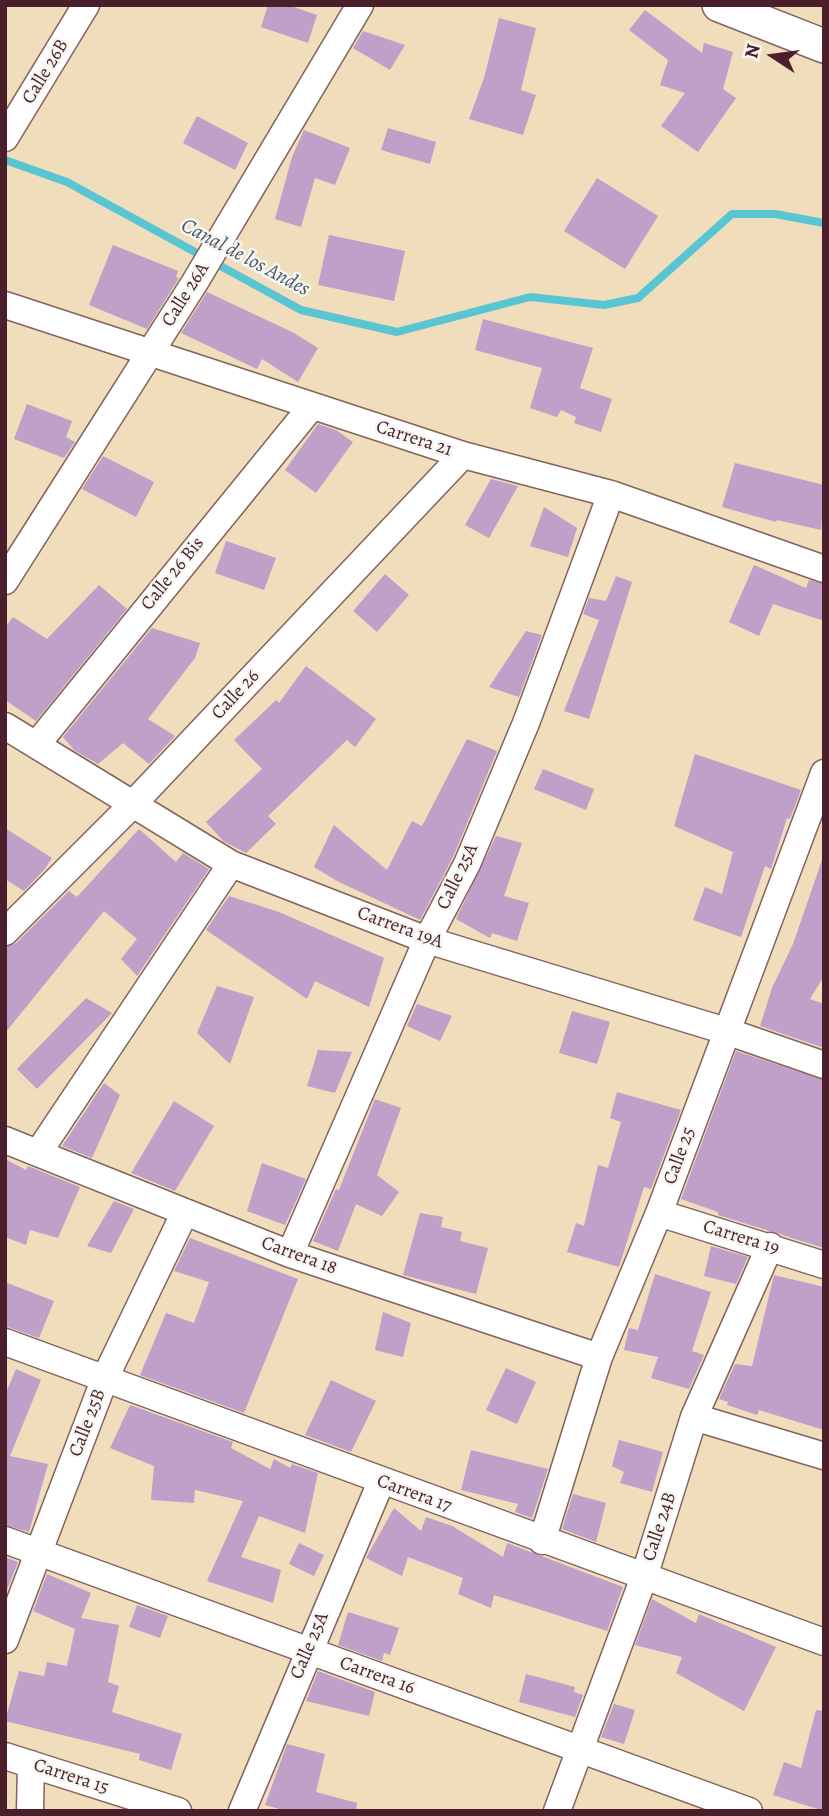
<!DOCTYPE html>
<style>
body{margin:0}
#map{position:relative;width:829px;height:1816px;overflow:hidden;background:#efddbb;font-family:Alegreya,serif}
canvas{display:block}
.frame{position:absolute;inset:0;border:7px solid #4a1f2b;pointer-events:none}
.north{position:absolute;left:738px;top:21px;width:70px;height:70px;-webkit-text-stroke:5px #f6f6f2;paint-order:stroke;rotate:283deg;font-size:19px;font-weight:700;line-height:28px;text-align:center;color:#4a1f2b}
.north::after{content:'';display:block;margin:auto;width:24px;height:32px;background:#4a1f2b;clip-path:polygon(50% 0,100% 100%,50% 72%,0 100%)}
</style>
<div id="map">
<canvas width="829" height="1816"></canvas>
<div class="frame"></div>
<div class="north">N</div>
</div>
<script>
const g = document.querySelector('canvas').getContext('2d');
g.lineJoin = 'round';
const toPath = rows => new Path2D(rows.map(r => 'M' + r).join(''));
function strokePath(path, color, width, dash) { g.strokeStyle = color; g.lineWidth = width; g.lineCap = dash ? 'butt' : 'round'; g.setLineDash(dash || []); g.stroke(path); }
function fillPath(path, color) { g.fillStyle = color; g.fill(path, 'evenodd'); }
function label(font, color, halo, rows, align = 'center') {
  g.font = font + ' Alegreya,serif'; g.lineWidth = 5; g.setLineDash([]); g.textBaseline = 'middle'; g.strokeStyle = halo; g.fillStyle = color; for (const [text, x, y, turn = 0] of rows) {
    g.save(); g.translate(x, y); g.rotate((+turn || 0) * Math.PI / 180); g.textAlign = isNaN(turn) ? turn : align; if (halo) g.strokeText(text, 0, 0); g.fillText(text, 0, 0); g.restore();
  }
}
strokePath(toPath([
 [5,160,67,182,301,310,397,332,530,297,604,305,638,298,732,214,775,214,824,223]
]), '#59c5d2', 8);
fillPath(toPath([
 [268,5,288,5,317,15,308,43,261,27],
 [645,10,702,53,704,43,733,52,723,89,736,98,698,152,661,126,685,93,660,85,668,60,629,30],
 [499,18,536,28,521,90,536,95,523,135,469,119,484,78],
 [363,31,405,45,390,70,353,48],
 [197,116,248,143,235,170,183,143],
 [388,128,436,142,430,164,381,150],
 [304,130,350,148,335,185,315,178,301,227,275,219,292,157],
 [597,178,658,216,625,269,564,231],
 [329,235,405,251,394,301,318,285],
 [113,245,178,271,176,277,179,278,147,329,89,305],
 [207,292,294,333,318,348,298,382,262,359,257,369,181,333],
 [483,319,593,348,580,388,612,399,601,432,574,423,576,417,561,410,557,417,530,408,542,368,475,350],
 [27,404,72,421,66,437,75,442,64,458,14,439],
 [318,424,336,430,353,442,316,493,285,470],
 [103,456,154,482,136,517,82,489],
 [735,463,824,485,821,530,777,520,776,522,722,507],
 [491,479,518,486,489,538,465,525],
 [544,507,577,528,568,557,530,546],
 [226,541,276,558,264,590,215,573],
 [754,565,806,588,809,580,824,584,824,621,773,604,759,636,729,622],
 [385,574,409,595,377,632,353,611],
 [616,576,632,582,589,719,564,711,599,620,583,614,589,598,606,601],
 [99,585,127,609,36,721,5,700,5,628,13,617,47,639],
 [152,628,200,643,195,658,148,719,175,736,149,764,123,743,98,764,74,750,63,737],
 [526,631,542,635,519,697,489,687],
 [306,666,376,719,355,747,347,740,268,816,276,824,246,853,223,841,206,822,262,769,234,740,276,700,279,703],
 [467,739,497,751,453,857,420,920,337,881,314,867,334,825,387,870,412,821,422,826],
 [695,754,801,790,790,819,787,818,771,869,765,866,741,937,693,920,705,887,722,894,733,852,674,826],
 [543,769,594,789,586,810,534,789],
 [5,828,52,858,44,870,24,891,5,879],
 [139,829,176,862,183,853,209,869,137,976,121,959,137,939,104,911,5,1033,5,947,16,943,69,891,77,897],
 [496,836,522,843,504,896,529,903,517,941,492,933,490,938,456,919],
 [822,860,824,976,810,999,824,1004,824,1048,760,1026,772,988,793,944],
 [229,896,279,912,384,958,369,1007,315,981,307,999,206,930],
 [217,986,254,997,230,1064,197,1033],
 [86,998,112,1013,37,1089,17,1069],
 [417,1004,452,1016,440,1041,407,1026],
 [572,1011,610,1022,597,1064,559,1053],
 [318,1050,352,1052,335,1093,307,1086],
 [736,1051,824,1080,824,1248,718,1215,718,1212,681,1199],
 [104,1083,120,1095,92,1158,62,1146],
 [617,1092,681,1110,651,1189,644,1187,619,1267,567,1252,576,1223,584,1226,598,1165,608,1168,621,1122,610,1118],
 [375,1099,401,1108,377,1175,399,1192,382,1216,356,1204,338,1251,313,1241,336,1189,339,1190],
 [174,1101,214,1126,175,1191,131,1173],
 [5,1159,26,1170,28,1166,80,1187,58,1238,30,1230,26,1245,5,1237],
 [262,1163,306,1179,285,1225,247,1211],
 [114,1201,134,1209,111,1253,87,1246],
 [420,1213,443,1217,441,1227,462,1232,460,1241,488,1248,476,1294,403,1275],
 [190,1238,298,1279,244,1413,140,1375,166,1313,194,1323,209,1282,174,1271],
 [711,1246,748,1257,736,1284,704,1276],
 [655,1274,711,1292,692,1351,704,1355,689,1389,651,1378,658,1357,624,1350,629,1328,638,1330],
 [774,1275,824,1287,824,1430,759,1410,757,1415,727,1405,728,1402,719,1399,735,1364,752,1366],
 [5,1282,54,1301,39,1338,5,1326],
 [383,1312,411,1323,403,1357,375,1350],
 [506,1368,536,1382,517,1424,486,1410],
 [16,1369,41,1380,10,1456,48,1464,29,1532,5,1525,5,1395],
 [331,1380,376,1401,351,1452,305,1435],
 [130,1405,233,1442,231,1448,270,1469,274,1459,290,1468,292,1464,318,1473,305,1533,259,1516,241,1557,281,1570,273,1603,207,1581,243,1501,195,1490,194,1503,151,1500,154,1466,110,1448],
 [619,1440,663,1452,652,1492,620,1483,624,1472,612,1466],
 [471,1450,548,1469,532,1518,515,1512,518,1504,461,1490],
 [573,1494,606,1503,596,1542,562,1529],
 [394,1508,421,1531,426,1517,452,1526,503,1557,507,1543,623,1587,607,1631,494,1595,491,1608,458,1594,463,1578,408,1557,402,1576,366,1558],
 [299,1543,324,1555,314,1576,289,1564],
 [5,1557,18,1562,5,1595],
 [47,1574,91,1593,81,1618,119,1625,108,1682,119,1686,112,1712,182,1734,171,1770,139,1760,140,1754,5,1721,19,1671,44,1676,47,1662,67,1666,75,1629,33,1611],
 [652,1599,696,1623,699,1614,776,1647,744,1711,676,1673,682,1657,635,1645],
 [137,1605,168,1616,160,1638,129,1627],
 [348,1612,399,1628,390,1655,384,1653,382,1661,338,1645],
 [318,1671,375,1692,369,1716,306,1701],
 [526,1674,575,1687,574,1692,583,1695,575,1717,519,1702],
 [614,1704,635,1710,624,1744,601,1737],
 [816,1710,824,1711,824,1811,773,1795,784,1762,801,1768],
 [287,1744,325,1754,316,1792,357,1803,356,1811,287,1811,265,1805]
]), '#bea0c8');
const minor = toPath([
 [5,138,86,5],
 [5,305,463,455,611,494,824,569],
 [5,581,195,282,360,5],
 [5,726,231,864,427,940,726,1031,824,1065],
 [37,744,312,406],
 [5,932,131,806,463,455],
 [5,1140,290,1254,599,1357],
 [38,1153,231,864],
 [659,1213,824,1265],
 [290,1254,427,940,467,864,526,723,611,494],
 [5,1342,824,1642],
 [694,1417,824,1456],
 [5,1540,749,1811],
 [542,1541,599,1357,659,1213,824,773],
 [5,1640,105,1378,185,1212],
 [5,1756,178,1811],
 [30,1811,31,1764],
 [242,1811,381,1482],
 [557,1811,644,1577,694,1417,770,1246]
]);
const major = toPath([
 [719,5,824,46]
]);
strokePath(minor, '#84625d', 29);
strokePath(major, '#84625d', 36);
strokePath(minor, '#fff', 26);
strokePath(major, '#fff', 33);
label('19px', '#4a1f2b', '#f6f6f2', [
 ["Calle 26B",46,72,-59],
 ["Calle 26A",186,295,-58],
 ["Carrera 21",414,439,18],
 ["Calle 26 Bis",173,574,-51],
 ["Calle 26",236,695,-47],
 ["Calle 25A",458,877,-64],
 ["Carrera 19A",400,928,20],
 ["Calle 25",680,1156,-70],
 ["Carrera 19",741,1238,17],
 ["Carrera 18",299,1256,20],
 ["Calle 25B",88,1423,-69],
 ["Carrera 17",414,1494,20],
 ["Calle 24B",660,1527,-72],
 ["Calle 25A",310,1646,-67],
 ["Carrera 16",377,1676,20],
 ["Carrera 15",71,1777,18]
]);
label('italic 21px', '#4f5965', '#f6f6f2', [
 ["Canal de los Andes",245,258,28]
]);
</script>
